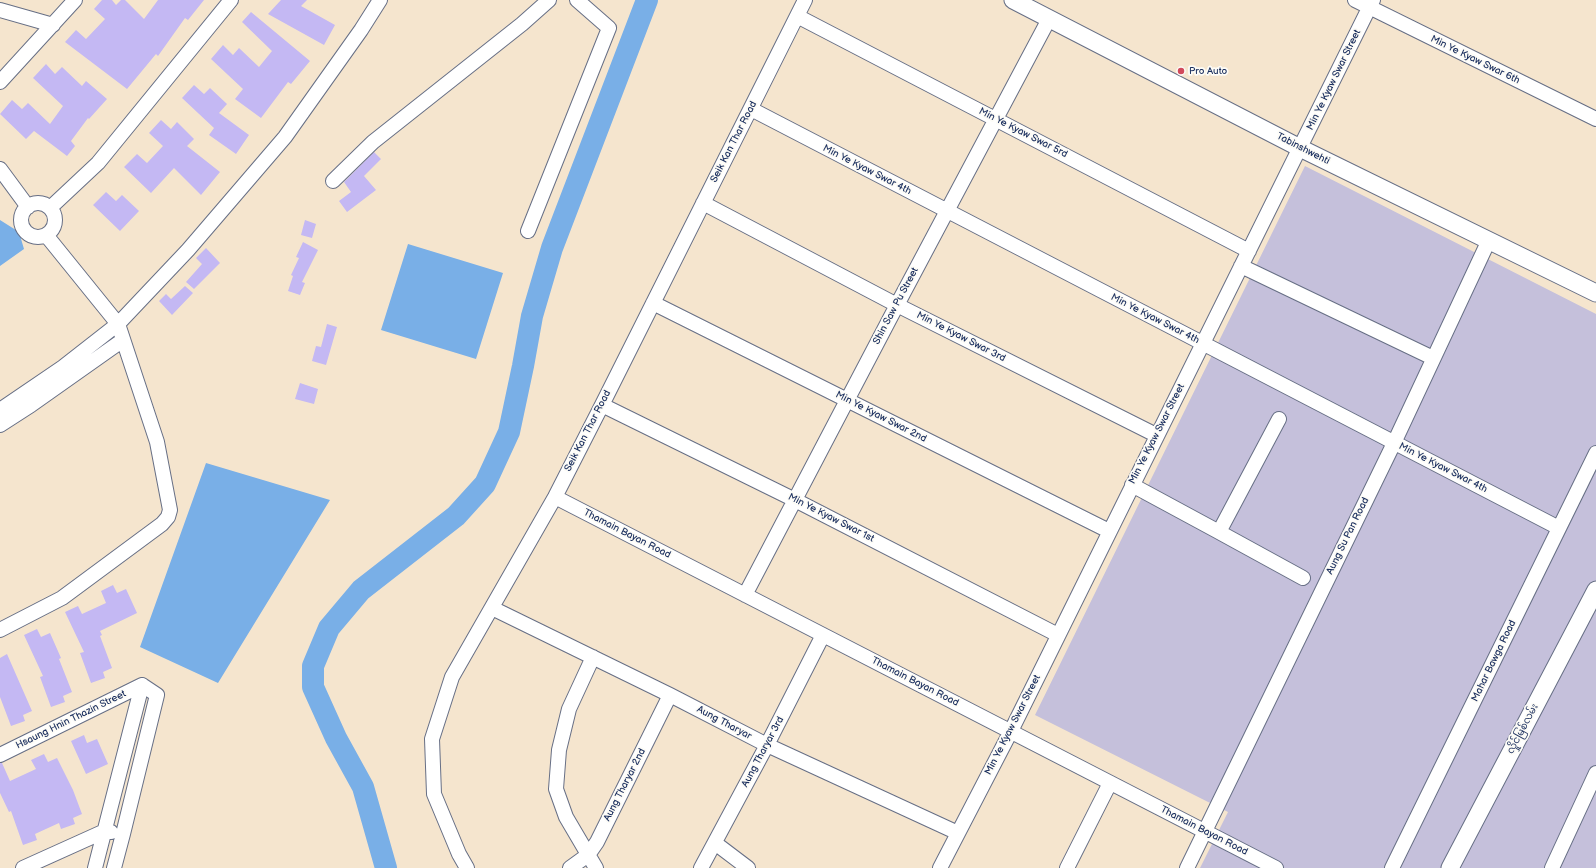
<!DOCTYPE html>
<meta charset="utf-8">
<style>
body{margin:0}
canvas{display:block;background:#f5e5ce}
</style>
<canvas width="1596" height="868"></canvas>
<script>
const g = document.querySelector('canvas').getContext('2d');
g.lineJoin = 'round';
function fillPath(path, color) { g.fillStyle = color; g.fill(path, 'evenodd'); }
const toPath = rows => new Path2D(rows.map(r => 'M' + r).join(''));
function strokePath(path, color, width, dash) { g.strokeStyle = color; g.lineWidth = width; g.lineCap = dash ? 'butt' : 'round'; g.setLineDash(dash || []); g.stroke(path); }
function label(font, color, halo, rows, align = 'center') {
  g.font = font + ' "Balsamiq Sans","Noto Sans Myanmar",sans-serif'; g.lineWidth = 3.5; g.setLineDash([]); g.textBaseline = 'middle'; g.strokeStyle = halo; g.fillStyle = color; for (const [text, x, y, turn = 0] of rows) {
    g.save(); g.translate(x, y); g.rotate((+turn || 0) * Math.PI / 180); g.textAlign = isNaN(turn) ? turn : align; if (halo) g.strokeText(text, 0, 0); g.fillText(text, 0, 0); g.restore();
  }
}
fillPath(toPath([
 [1305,166,1596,314,1596,868,1200,868,1228,812,1035,715]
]), '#c5c0db');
fillPath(toPath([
 [0,220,19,232,24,249,0,266],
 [408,244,503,273,476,359,381,330],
 [206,463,330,500,218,683,140,647]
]), '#79afe7');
strokePath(toPath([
 [386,868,363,787,336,738,313,687,313,666,329,628,361,590,456,516,485,484,509,432,523,366,532,316,552,248,647,0]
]), '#79afe7', 22);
fillPath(toPath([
 [102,0,112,0,116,5,121,0,125,0,144,19,158,0,204,0,188,20,185,18,158,56,156,54,127,89,65,42,76,30,86,39,105,19,94,9],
 [281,0,307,0,301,6,335,25,324,45,268,14],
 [251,12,310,61,291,84,288,82,261,118,235,99,243,89,211,59,223,45,233,55,239,48,259,67,272,51,242,22],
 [46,64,55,74,62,67,82,86,86,81,107,99,89,119,88,118,71,141,75,146,67,156,34,131,26,139,0,114,12,100,22,109,28,103,50,124,63,106,33,78],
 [194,85,204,94,210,88,227,104,219,113,249,135,236,154,209,135,214,128,182,98],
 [161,120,171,129,177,122,194,139,187,146,220,172,201,195,174,168,151,193,124,167,137,154,147,163,163,146,149,133],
 [374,152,381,159,364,176,376,190,347,212,339,201,351,192,344,182],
 [106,192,116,201,122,195,139,211,120,231,93,205],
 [305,220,316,224,312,238,301,235],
 [303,242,318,250,302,282,305,283,300,295,288,291,293,276,291,275,299,258,296,257],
 [206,248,220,263,194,289,186,282,202,264,196,258],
 [185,286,193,293,172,315,159,301,166,294,171,299],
 [327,324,337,327,326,365,312,361,316,346,321,347],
 [300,383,318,389,314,404,295,399],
 [113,585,117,593,126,589,137,613,100,631,102,635,100,636,112,668,103,672,105,678,91,683,80,653,84,652,65,612,78,606,82,614,106,603,101,591],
 [37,629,41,637,50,633,61,658,59,659,72,692,63,696,65,702,51,707,40,677,43,676,24,635],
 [7,654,32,711,23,715,25,721,11,726,0,697,0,658],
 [84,735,87,743,97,739,108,764,86,774,71,741],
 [44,754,48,762,57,758,73,790,82,814,73,818,75,824,61,829,59,823,35,834,37,840,23,845,11,811,9,812,0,793,0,763,2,763,10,781,36,769,31,760]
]), '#c4b8f3');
const minor = toPath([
 [1355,0,1596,119],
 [0,10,53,25],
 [797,16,1249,251],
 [0,82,75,0],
 [751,109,1559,528],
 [0,169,28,207],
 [333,181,373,142,522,24,549,0],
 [703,203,897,305,1156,435],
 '21 220a17 17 0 1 1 34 0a17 17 0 1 1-34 0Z',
 [50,208,98,163,231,0],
 [528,231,609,28,577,0],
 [1241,266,1433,358],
 [653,303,1109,531],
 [602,405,795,500,1058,635],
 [0,410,63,367,118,324,188,250,285,137,361,30,380,0],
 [0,425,31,405,123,340],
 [1132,485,1219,532,1279,419],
 [555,497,1276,868],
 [1219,532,1303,578],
 [745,595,897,305,1049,19],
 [492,608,670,695,767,745,958,833],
 [0,630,62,598,162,524,168,517,170,510,157,442,118,324,46,235],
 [593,657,569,709,559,750,556,789,566,817,596,868],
 [0,755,142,685],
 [715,843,748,868],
 [23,868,105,831,111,832],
 [95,868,142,685],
 [114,868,123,834,157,695,142,685],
 [467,868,459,854,434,794,432,739,452,677,555,497,602,405,805,0],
 [570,868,588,855,597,842,670,695],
 [701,868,767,745,823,635],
 [940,868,1011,731,1373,0],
 [1067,868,1110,783],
 [1187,868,1394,443,1489,240],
 [1392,868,1596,453],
 [1552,868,1596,773]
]);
const major = toPath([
 [1013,0,1300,148,1596,293],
 [1450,868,1596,590]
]);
strokePath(minor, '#676f85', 16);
strokePath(major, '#676f85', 19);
strokePath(minor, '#fff', 14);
strokePath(major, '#fff', 17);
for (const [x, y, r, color] of [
 [1181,71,4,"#d1495b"]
]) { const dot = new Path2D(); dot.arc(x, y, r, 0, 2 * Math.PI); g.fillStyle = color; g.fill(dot); strokePath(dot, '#fdfcf7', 1.5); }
label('10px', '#1b2f5e', '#fdfcf7', [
 ["Min Ye Kyaw Swar 6th",1475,60,26],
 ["Min Ye Kyaw Swar Street",1334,80,-64],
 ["Min Ye Kyaw Swar 5rd",1023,133,27],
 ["Seik Kan Thar Road",734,142,-63],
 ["Tabinshwehti",1303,149,27],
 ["Min Ye Kyaw Swar 4th",867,170,27],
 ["Shin Saw Pu Street",896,306,-62],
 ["Min Ye Kyaw Swar 4th",1155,319,27],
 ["Min Ye Kyaw Swar 3rd",961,337,27],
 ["Min Ye Kyaw Swar 2nd",881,417,27],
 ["Seik Kan Thar Road",588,431,-63],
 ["Min Ye Kyaw Swar Street",1157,434,-63],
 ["Min Ye Kyaw Swar 4th",1443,468,27],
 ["Min Ye Kyaw Swar 1st",831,518,27],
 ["Thamain Bayan Road",627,534,27],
 ["Aung Su Pan Road",1348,536,-64],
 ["Mahar Bawga Road",1494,661,-64],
 ["Thamain Bayan Road",915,682,27],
 ["Hsaung Hnin Thazin Street",71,720,-26],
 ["Aung Tharyar",724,723,28],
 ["Min Ye Kyaw Swar Street",1013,725,-63],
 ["လှိုင်မြစ်လမ်း",1523,729,-62],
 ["Aung Tharyar 3rd",763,752,-62],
 ["Aung Tharyar 2nd",625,785,-63],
 ["Thamain Bayan Road",1204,831,27]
]);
label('10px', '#1b2f5e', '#fdfcf7', [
 ["Pro Auto",1189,71]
], 'left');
</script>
